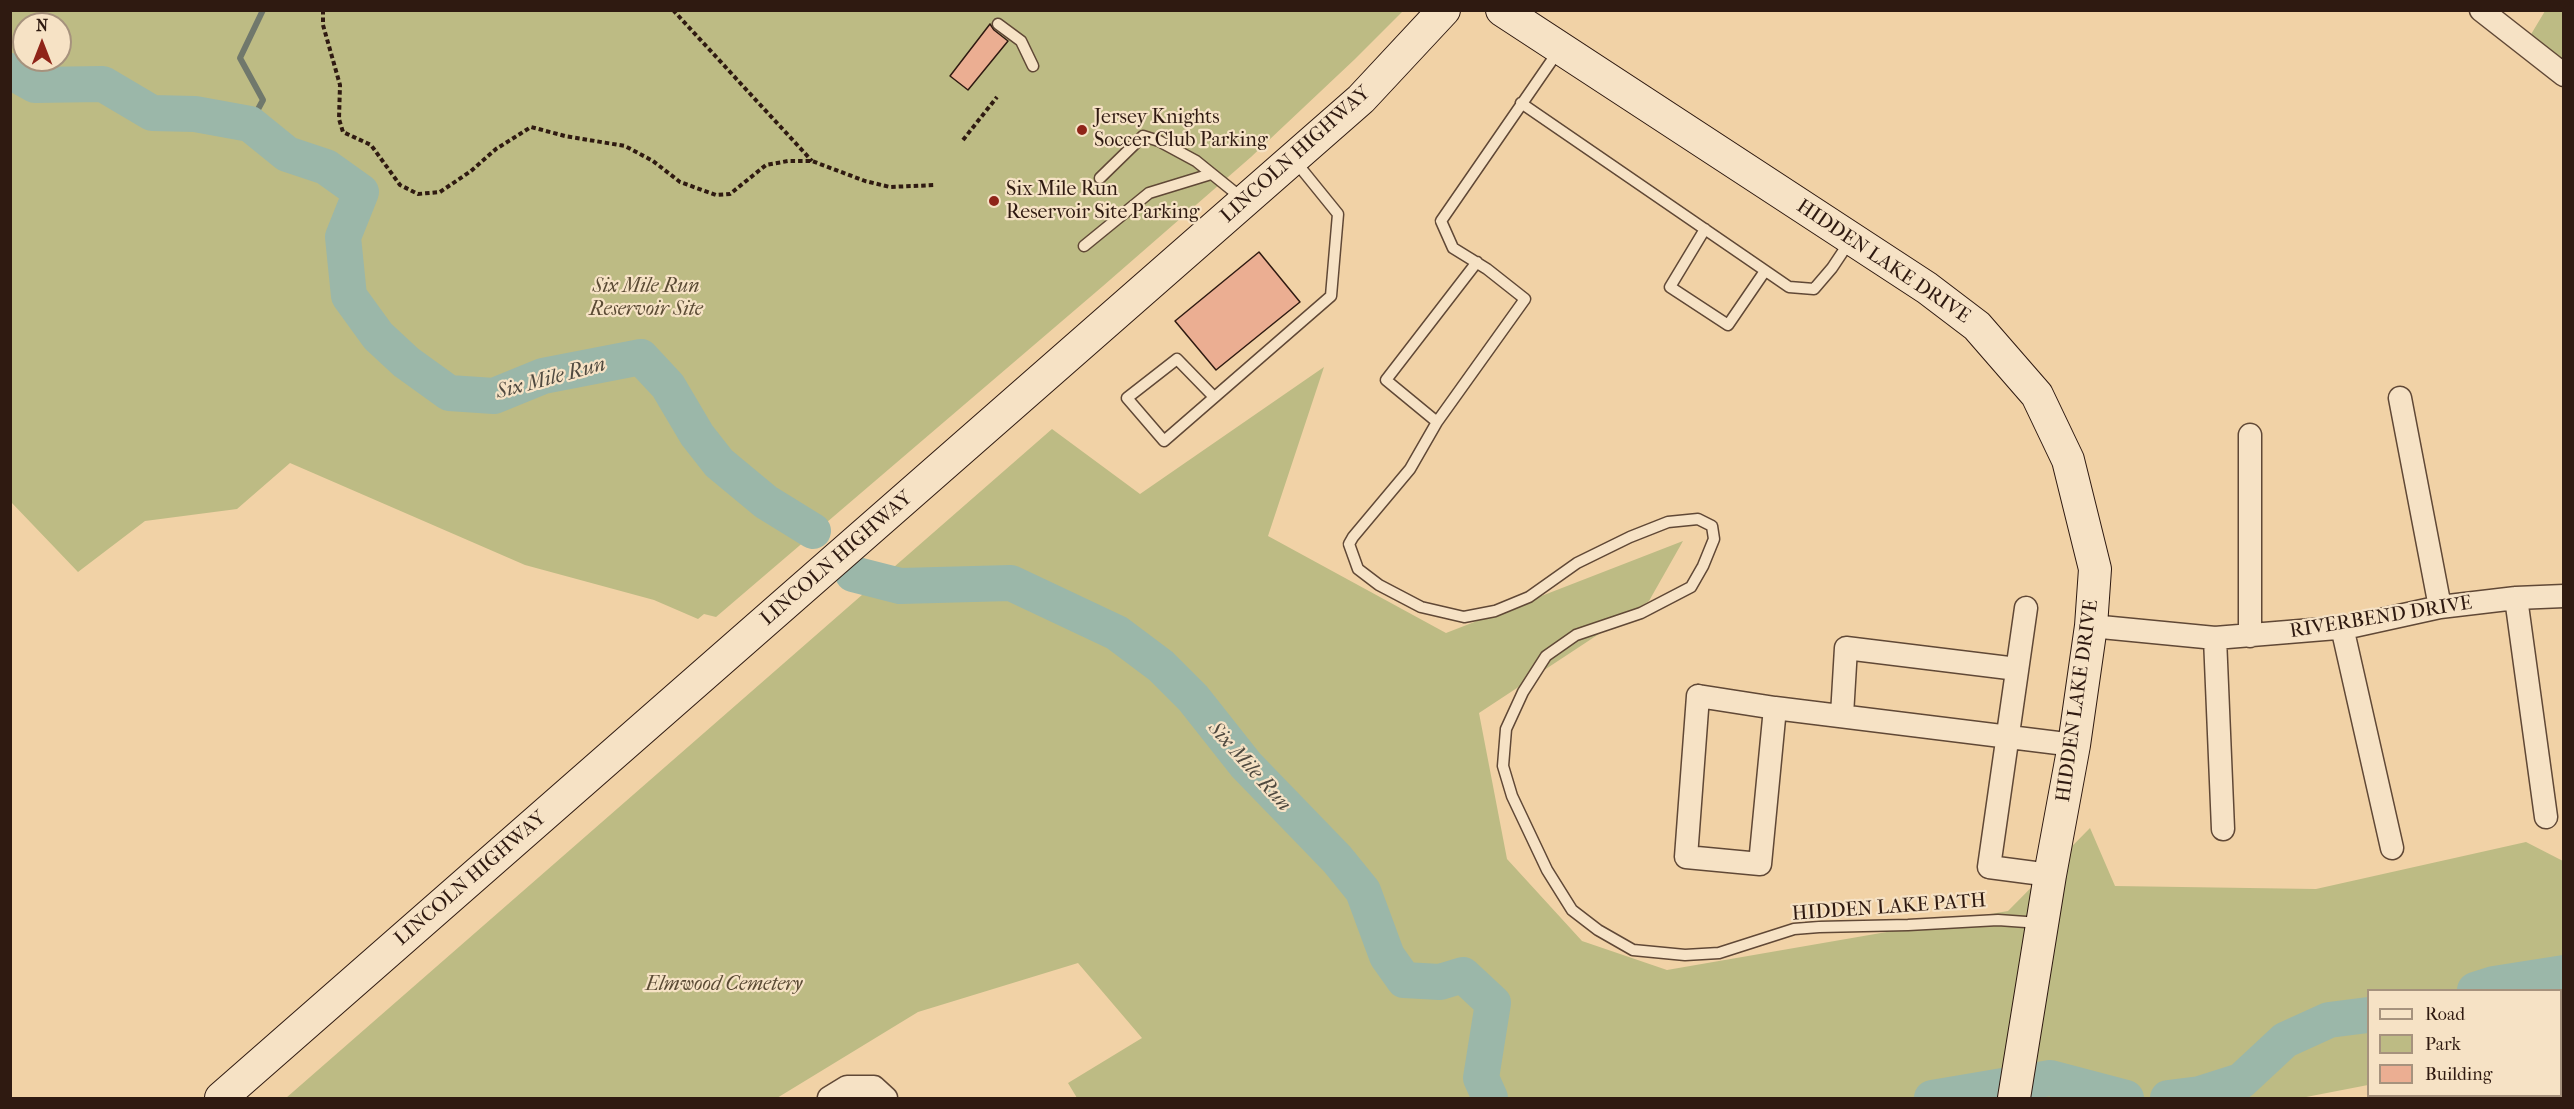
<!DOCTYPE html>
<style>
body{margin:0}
#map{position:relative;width:2574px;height:1109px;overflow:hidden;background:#f1d2a6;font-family:"IM FELL French Canon",serif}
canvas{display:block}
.frame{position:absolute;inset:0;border:12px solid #2f1a11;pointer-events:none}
.legend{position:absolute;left:2367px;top:989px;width:195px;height:108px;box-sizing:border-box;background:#f6e2c5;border:2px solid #a6927d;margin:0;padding:8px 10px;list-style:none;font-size:18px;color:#2f1a11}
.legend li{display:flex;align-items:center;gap:12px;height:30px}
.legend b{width:30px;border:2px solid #a6927d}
.north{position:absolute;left:12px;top:12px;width:60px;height:60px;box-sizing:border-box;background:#f6e2c5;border:2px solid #a6927d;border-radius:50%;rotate:0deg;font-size:16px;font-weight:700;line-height:24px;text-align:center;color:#2f1a11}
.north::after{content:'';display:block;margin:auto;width:21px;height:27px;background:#8f2418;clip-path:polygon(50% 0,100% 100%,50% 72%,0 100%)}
</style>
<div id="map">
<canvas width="2574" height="1109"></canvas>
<div class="frame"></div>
<ul class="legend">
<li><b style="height:8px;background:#f6e2c5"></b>Road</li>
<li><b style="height:16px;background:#bdbb84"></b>Park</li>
<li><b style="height:16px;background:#ebae92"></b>Building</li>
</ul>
<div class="north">N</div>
</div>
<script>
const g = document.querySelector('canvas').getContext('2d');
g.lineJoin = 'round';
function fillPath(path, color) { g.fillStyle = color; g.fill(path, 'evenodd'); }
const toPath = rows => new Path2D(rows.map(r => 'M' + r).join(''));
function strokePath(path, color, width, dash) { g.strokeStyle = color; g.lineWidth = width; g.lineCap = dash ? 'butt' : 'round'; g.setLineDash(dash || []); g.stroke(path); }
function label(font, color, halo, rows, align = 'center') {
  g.font = font + ' "IM FELL French Canon",serif'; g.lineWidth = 4.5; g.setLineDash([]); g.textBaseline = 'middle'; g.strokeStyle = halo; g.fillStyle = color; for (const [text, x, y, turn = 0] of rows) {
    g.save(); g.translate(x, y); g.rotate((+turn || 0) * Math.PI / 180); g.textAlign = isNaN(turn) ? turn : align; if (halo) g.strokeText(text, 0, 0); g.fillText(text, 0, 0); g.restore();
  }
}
fillPath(toPath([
 [11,11,1403,11,1355,59,1251,157,1103,286,716,617,704,614,698,619,654,600,525,565,290,463,237,509,145,521,78,572,11,502],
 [24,24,60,24,60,60,24,60],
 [2545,11,2563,11,2563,70,2527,41],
 [1324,367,1268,536,1446,633,1683,541,1649,601,1479,713,1507,859,1582,941,1667,970,2008,911,2090,828,2115,886,2316,889,2526,842,2563,861,2563,1046,2561,1046,2560,990,2368,990,2368,1085,2301,1098,1077,1098,1068,1083,1142,1038,1078,963,918,1012,777,1098,286,1098,1052,429,1140,494]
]), '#bdbb84');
strokePath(toPath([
 [250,124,263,100,240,58,263,10]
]), '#70786c', 6);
strokePath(toPath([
 [10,71,35,85,103,84,152,113,195,114,250,124,287,154,326,167,361,192,343,237,349,296,378,336,406,362,449,393,494,396,543,376,641,357,668,386,697,435,719,463,766,502,813,531],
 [853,574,900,586,1011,583,1117,633,1161,666,1193,698,1246,765,1337,859,1363,891,1387,956,1404,980,1440,982,1463,975,1493,1003,1481,1078,1490,1098],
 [2475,990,2494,984,2564,973],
 [1932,1098,2050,1078,2126,1098],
 [2168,1098,2200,1094,2241,1081,2285,1040,2329,1020,2368,1015]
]), '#9bb7a9', 36);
const building = toPath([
 [990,24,994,30,1008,41,968,90,950,76,990,24],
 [1259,252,1300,302,1216,370,1175,321,1259,252]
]);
fillPath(building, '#ebae92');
strokePath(building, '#2f1a11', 1.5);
const lane = toPath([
 [998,24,1021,41,1033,66],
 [1559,50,1441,221,1453,248,1487,269,1525,299,1437,422,1410,469,1353,537,1349,544,1358,569,1379,585,1421,607,1464,617,1495,611,1529,597,1577,563,1630,537,1668,522,1698,519,1712,526,1714,539,1703,566,1691,587,1641,613,1576,635,1546,656,1523,692,1506,729,1503,766,1512,796,1547,870,1572,910,1598,930,1633,950,1685,955,1719,953,1794,929,1819,927,1908,925,1998,920,2040,923],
 [1521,103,1789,287,1814,289,1832,268,1850,241],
 [1100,178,1143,136,1159,141,1196,161,1243,199],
 [1705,229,1670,287,1728,325,1765,271],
 [1084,246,1149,193,1211,174],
 [1214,397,1177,359,1127,398,1164,441,1331,296,1338,214,1295,161],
 [1437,422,1386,380,1477,262]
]);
const street = toPath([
 [2481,10,2564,75],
 [2400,398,2440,607],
 [2250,435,2250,636],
 [2516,598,2546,817],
 [2026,608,1989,867,2050,875],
 [2091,626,2215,638,2349,627,2440,607,2516,598,2564,596],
 [2342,627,2392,848],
 [2215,638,2223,829],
 [1698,696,1775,708,1760,864,1686,857,1698,696],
 [1775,708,2074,745],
 [1842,715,1846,648,2017,669],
 [829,1098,847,1087,874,1087,886,1098]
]);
const secondary = toPath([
 [1502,10,1927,288,1977,326,2037,395,2068,460,2095,569,2091,626,2074,745,2050,875,2014,1098],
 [221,1098,1361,99,1444,10]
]);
strokePath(lane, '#604836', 13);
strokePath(street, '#604836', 25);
strokePath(secondary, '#2f1a11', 34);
strokePath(toPath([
 [323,10,323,25,340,85,339,119,343,132,371,145,400,185,418,194,440,192,471,171,496,149,531,127,565,136,625,146,653,161,680,182,716,195,730,194,766,165,788,161,812,161,865,181,890,187,936,185],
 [673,10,812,161],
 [963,140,997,97]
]), '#2f1a11', 4, [4.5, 3]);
strokePath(lane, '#f6e2c5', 10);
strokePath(street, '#f6e2c5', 22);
strokePath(secondary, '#f6e2c5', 32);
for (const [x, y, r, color] of [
 [1082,130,6,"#8f2418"],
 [994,201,6,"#8f2418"]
]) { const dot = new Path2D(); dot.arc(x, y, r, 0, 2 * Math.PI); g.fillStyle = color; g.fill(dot); strokePath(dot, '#f6e2c5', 2); }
label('20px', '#2f1a11', '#f6e2c5', [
 ["Jersey Knights",1094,118],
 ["Soccer Club Parking",1094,141],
 ["Six Mile Run",1006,190],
 ["Reservoir Site Parking",1006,213]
], 'left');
label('20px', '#2f1a11', '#f6e2c5', [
 ["LINCOLN HIGHWAY",1296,155,-42],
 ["HIDDEN LAKE DRIVE",1883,262,34],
 ["LINCOLN HIGHWAY",837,559,-41],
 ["RIVERBEND DRIVE",2381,618,-9],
 ["HIDDEN LAKE DRIVE",2078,701,-82],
 ["LINCOLN HIGHWAY",471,879,-41],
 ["HIDDEN LAKE PATH",1889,908,-4]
]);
label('italic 20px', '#5a4a34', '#f6e2c5', [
 ["Six Mile Run",646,287],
 ["Reservoir Site",646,310],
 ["Elmwood Cemetery",724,985]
]);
label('italic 21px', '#4f493f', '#f6e2c5', [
 ["Six Mile Run",551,379,-15],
 ["Six Mile Run",1249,767,48]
]);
</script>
